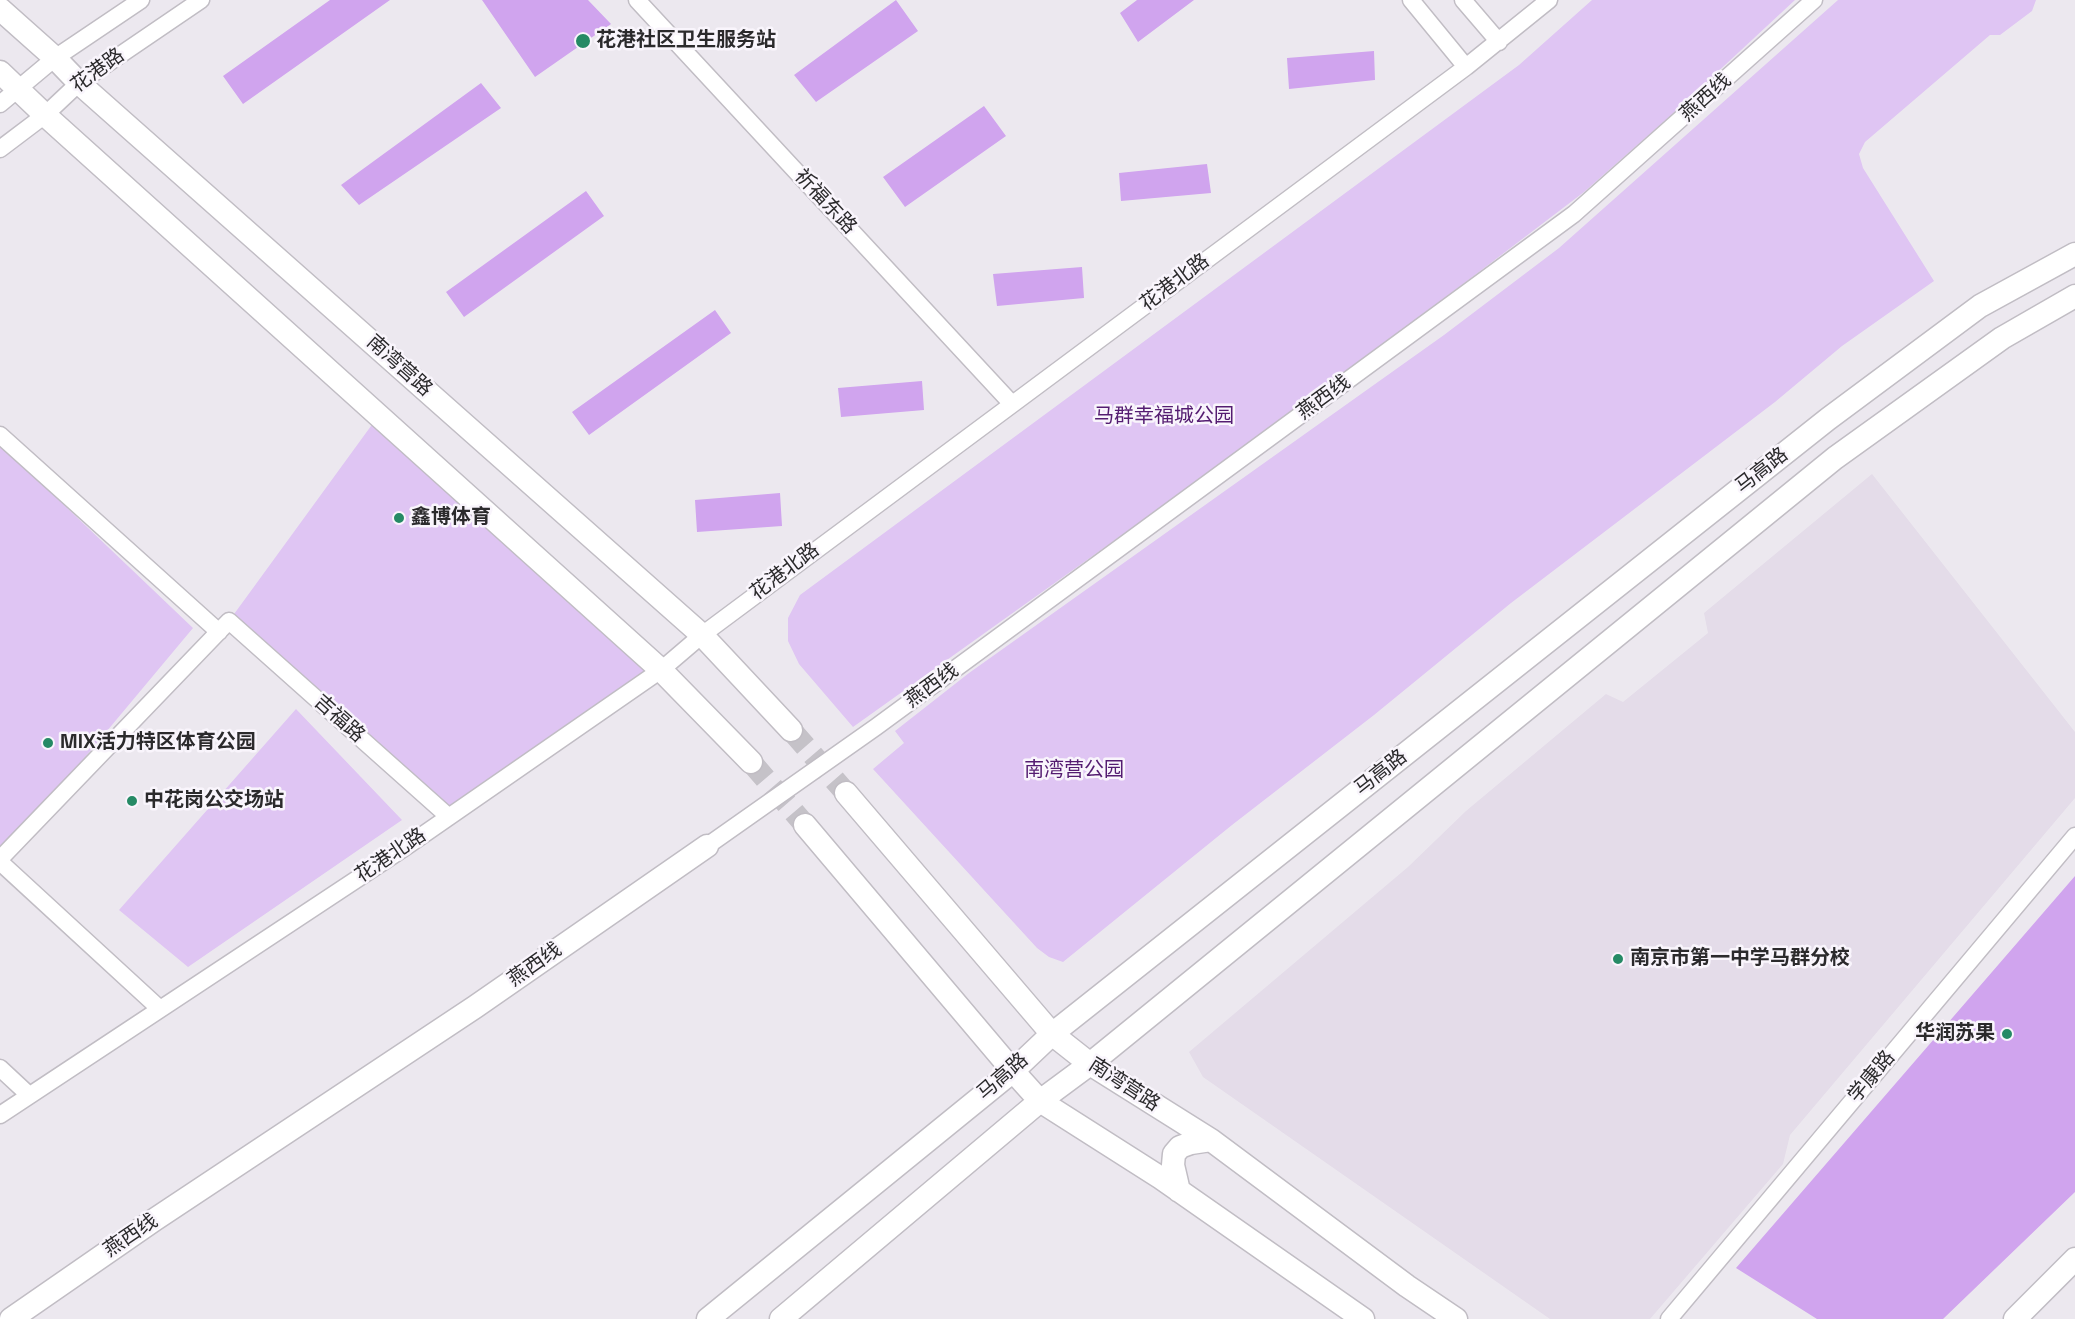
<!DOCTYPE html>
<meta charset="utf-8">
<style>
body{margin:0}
canvas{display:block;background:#ece8ef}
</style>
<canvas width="2075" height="1319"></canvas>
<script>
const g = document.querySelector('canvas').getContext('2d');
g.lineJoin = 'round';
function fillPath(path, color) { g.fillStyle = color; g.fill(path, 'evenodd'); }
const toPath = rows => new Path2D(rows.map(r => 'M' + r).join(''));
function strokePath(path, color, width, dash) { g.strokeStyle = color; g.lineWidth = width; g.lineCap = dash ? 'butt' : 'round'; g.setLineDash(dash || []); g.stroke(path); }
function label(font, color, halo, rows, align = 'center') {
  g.font = font + ' "Space Grotesk","Noto Sans SC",sans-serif'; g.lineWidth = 5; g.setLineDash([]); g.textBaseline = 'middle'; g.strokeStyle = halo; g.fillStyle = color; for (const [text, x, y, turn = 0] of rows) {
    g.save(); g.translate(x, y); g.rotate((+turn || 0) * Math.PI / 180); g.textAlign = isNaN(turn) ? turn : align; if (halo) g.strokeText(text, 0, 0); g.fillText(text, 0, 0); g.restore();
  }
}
fillPath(toPath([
 [1872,474,2075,732,2075,798,1790,1135,1783,1164,1650,1319,1550,1319,1203,1077,1189,1052,1408,867,1466,811,1606,694,1623,702,1708,633,1704,613]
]), '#e4dce9');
fillPath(toPath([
 [1592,0,1795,0,1669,117,1584,192,1471,278,1199,480,853,727,799,664,788,641,788,618,800,595,1519,65],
 [1838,0,2036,0,2032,11,2000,35,1990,35,1865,142,1859,154,1863,168,1934,281,1842,346,1775,402,1511,603,1374,715,1232,825,1063,962,1049,957,1037,948,873,769,904,743,895,731,969,673,1444,335,1559,248],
 [379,415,661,670,449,817,229,621],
 [0,444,193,628,0,859],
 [296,709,402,820,188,967,119,910]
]), '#dfc5f3');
fillPath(toPath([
 [330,0,390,0,243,104,223,76],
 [482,0,588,0,611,24,535,77],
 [896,0,918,31,816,102,794,75],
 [1137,0,1194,0,1138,42,1120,13],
 [1374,51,1375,80,1289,89,1287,58],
 [481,83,501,108,359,205,341,185],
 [984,106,1006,136,905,207,883,177],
 [1207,164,1211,193,1121,201,1119,173],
 [586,191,604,216,464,317,446,292],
 [1082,267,1084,298,997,306,993,274],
 [715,310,731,333,589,435,572,412],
 [922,381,924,410,841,417,838,388],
 [780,493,782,526,697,532,695,500],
 [2075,876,2075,1192,1943,1319,1817,1319,1736,1268]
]), '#d0a4ee');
strokePath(toPath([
 [791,730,846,793],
 [751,762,805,825]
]), '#c5c2c8', 22, [22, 11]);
const street = toPath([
 [637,0,1012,404],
 [1411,0,1466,67],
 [1463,0,1499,42],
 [0,104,55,58,141,0],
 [0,149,45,115,79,83,201,0],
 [0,435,219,632],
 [707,846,876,727,1574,214,1814,0],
 [0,859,229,621,449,817],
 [0,862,160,1009],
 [0,1068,29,1095],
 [0,1115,404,848,661,670,702,635,1466,67,1549,0],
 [1669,1319,2075,836]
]);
const secondary = toPath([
 [0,9,55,58,79,83,702,635,791,730],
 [0,72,45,115,661,670,751,762],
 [846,793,1052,1034,1090,1064,1211,1140,1407,1286,1456,1319],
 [805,825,1013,1071,1040,1101,1161,1178,1363,1319],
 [1179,1191,1173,1165,1174,1154,1180,1147,1191,1143,1211,1140],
 [11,1319,154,1220,475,1007,707,846],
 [708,1319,1013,1071,1052,1034,1828,419,1980,306,2075,254],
 [781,1319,1040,1101,1090,1064,1835,458,2002,338,2075,296],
 [2015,1319,2075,1259]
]);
strokePath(street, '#c1bdc4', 19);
strokePath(secondary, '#c1bdc4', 25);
strokePath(street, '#fff', 16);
strokePath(secondary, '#fff', 22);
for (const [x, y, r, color] of [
 [583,41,8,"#258a65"],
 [399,518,6,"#258a65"],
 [48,743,6,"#258a65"],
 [132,801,6,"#258a65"],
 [1618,959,6,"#258a65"],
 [2007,1034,6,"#258a65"]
]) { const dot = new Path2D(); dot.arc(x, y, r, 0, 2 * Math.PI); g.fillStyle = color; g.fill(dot); strokePath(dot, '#f9f5fc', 2); }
label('bold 20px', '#2b2a2c', '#f9f5fc', [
 ["花港社区卫生服务站",596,41],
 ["鑫博体育",411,518],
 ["MIX活力特区体育公园",60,743],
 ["中花岗公交场站",144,801],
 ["南京市第一中学马群分校",1630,959],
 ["华润苏果",1995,1034,"right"]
], 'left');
label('20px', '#2b2a2c', '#f9f5fc', [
 ["花港路",98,71,-36],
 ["燕西线",1706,98,-42],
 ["祈福东路",825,202,47],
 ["花港北路",1175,283,-37],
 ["南湾营路",399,366,42],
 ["燕西线",1324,398,-36],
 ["马高路",1762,471,-38],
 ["花港北路",785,572,-37],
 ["燕西线",932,686,-36],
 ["吉福路",339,719,42],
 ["马高路",1381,773,-38],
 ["花港北路",391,856,-34],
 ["燕西线",535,965,-35],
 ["马高路",1003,1077,-41],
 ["学康路",1872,1077,-50],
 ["南湾营路",1124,1085,33],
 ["燕西线",131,1236,-34]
]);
label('20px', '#541c71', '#f9f5fc', [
 ["马群幸福城公园",1164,417],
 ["南湾营公园",1074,771]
]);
</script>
